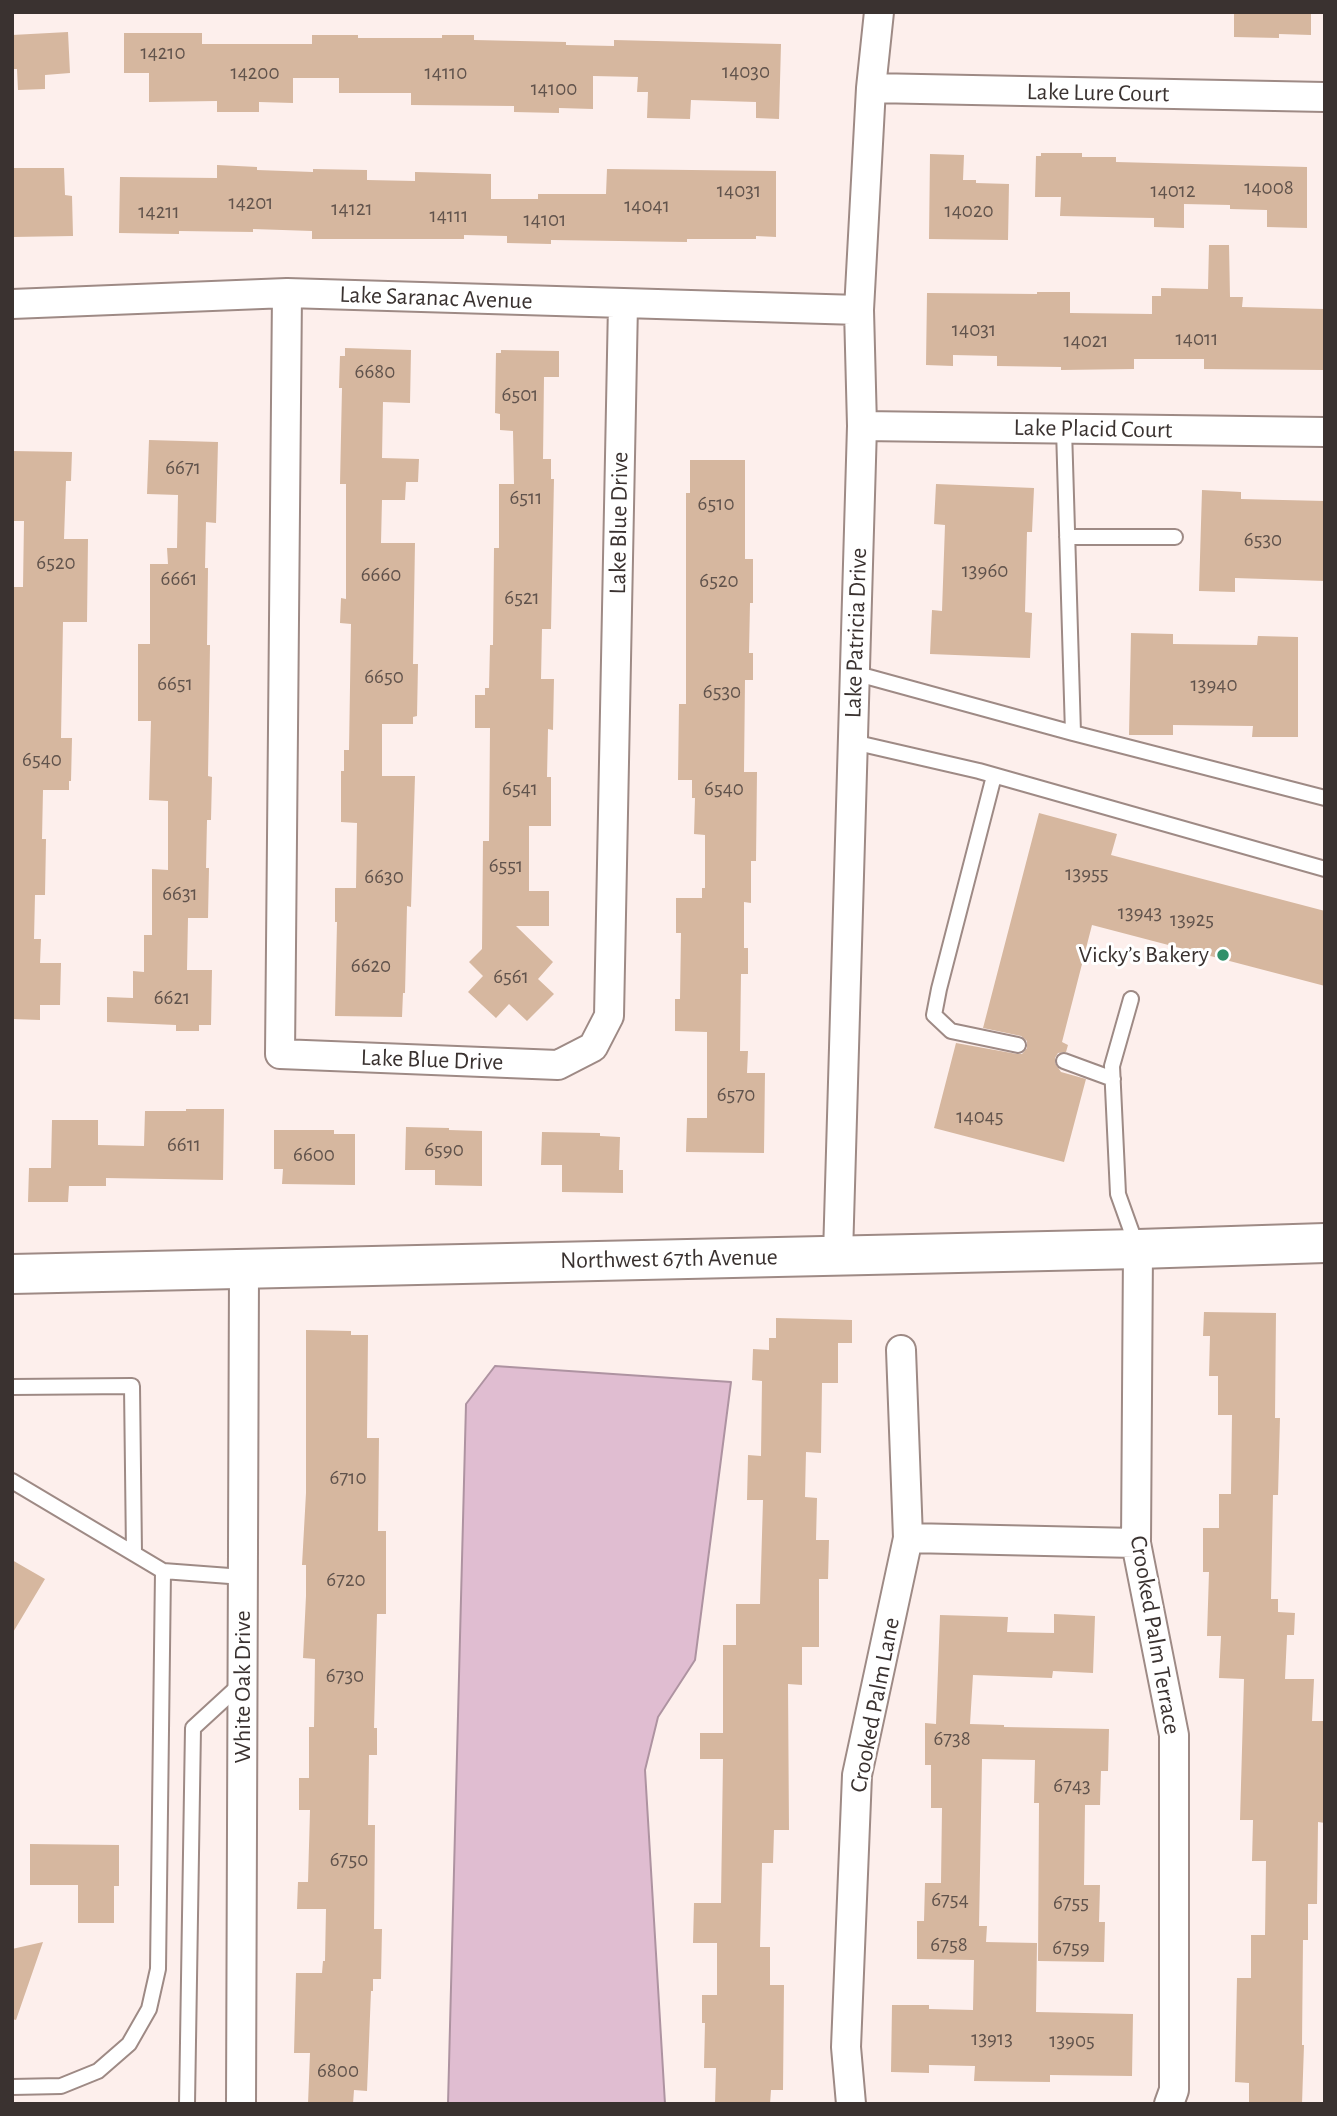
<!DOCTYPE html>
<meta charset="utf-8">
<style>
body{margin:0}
#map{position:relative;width:1337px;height:2116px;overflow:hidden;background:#fdefec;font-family:"Alegreya Sans",sans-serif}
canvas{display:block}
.frame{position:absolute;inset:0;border:14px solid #3a3230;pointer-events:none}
</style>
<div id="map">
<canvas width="1337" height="2116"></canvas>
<div class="frame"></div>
</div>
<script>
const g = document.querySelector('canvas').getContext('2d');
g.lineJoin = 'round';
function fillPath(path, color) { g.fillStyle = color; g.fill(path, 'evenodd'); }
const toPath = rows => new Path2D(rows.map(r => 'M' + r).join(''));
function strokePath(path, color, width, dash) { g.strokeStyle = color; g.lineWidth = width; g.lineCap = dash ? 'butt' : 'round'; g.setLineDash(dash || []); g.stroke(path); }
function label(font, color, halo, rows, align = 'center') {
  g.font = font + ' "Alegreya Sans",sans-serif'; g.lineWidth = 6; g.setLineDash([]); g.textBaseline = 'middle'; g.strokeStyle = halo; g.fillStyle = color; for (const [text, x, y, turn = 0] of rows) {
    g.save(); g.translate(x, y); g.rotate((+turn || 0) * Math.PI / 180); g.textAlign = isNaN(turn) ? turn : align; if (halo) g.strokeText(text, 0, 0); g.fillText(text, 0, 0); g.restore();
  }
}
const water = toPath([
 [495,1366,731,1382,695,1660,658,1717,645,1770,665,2104,448,2104,466,1404,495,1366]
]);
fillPath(water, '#e0bdd1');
strokePath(water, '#ae93a1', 2);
fillPath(toPath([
 [1234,12,1311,12,1311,35,1279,34,1279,38,1234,37],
 [68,32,70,73,45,75,45,89,18,90,17,69,12,69,12,35],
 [124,33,202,33,202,44,312,44,312,35,358,35,358,38,442,38,442,35,474,35,474,40,566,42,566,45,614,46,614,40,781,44,779,119,756,118,756,102,691,100,690,119,647,118,648,92,637,92,638,77,593,76,593,109,559,108,559,113,514,112,514,106,411,105,411,93,339,93,339,78,293,78,293,103,259,102,259,112,217,112,217,101,149,102,149,73,124,73],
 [1041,153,1082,153,1082,157,1116,157,1116,162,1307,167,1307,228,1267,227,1267,210,1230,209,1230,205,1184,204,1184,228,1154,227,1154,218,1060,216,1061,197,1035,197,1036,156,1041,156],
 [930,154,964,155,963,180,976,180,976,183,1009,184,1008,240,929,239],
 [217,165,257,167,257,170,313,172,313,169,367,170,367,180,415,181,415,172,491,174,491,199,538,199,538,194,606,194,607,169,776,171,776,237,756,236,756,239,687,239,687,242,551,240,551,244,507,243,507,236,464,235,464,239,312,239,312,231,253,229,253,232,179,231,179,234,119,233,120,177,217,178],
 [12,168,64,168,65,195,72,196,73,236,12,237],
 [1209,245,1229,245,1230,297,1243,297,1242,307,1325,309,1325,370,1204,369,1204,359,1134,359,1134,369,1061,370,1061,367,997,366,997,356,953,355,953,366,926,365,927,293,1037,294,1037,292,1070,292,1070,313,1152,314,1152,296,1161,296,1161,288,1208,289],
 [345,348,411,350,410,403,383,402,382,458,419,459,418,482,406,482,405,500,382,500,381,543,415,543,413,664,418,664,417,716,413,717,413,724,382,724,382,776,415,776,411,907,407,906,405,993,403,993,402,1017,335,1016,337,922,335,922,335,888,356,888,357,823,341,822,341,771,344,771,344,750,349,750,351,624,340,623,341,598,346,599,346,484,340,484,342,388,339,388,340,356,345,356],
 [501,350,559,351,559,377,544,377,543,459,551,459,551,479,554,479,551,629,542,629,541,679,554,679,553,730,548,729,547,777,551,777,551,826,529,826,529,891,549,891,549,926,516,926,553,962,538,979,554,994,527,1021,509,1004,496,1018,468,992,483,976,469,962,482,949,483,841,489,841,490,728,475,728,475,695,485,695,485,688,489,688,490,645,493,645,494,548,499,548,499,484,514,484,513,431,500,430,500,414,495,413,496,353,501,353],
 [149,440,218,442,216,523,206,522,205,568,208,568,207,645,210,645,208,776,212,777,211,820,207,820,206,868,209,868,208,918,188,918,187,970,212,970,211,1025,199,1025,199,1031,176,1031,176,1025,107,1022,107,997,133,998,133,971,144,972,144,935,152,935,152,869,168,870,168,801,149,800,151,721,138,721,138,644,150,644,150,564,168,564,167,548,177,548,178,495,147,494],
 [12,451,72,452,71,481,66,481,64,539,88,539,87,622,63,622,61,738,72,738,71,781,69,781,69,790,43,790,42,839,46,839,45,895,35,895,34,939,41,939,40,963,61,963,60,1005,40,1005,40,1020,12,1019,12,587,23,587,24,521,12,521],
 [690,460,745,460,745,559,753,559,753,603,750,603,749,653,753,653,753,680,745,680,744,772,757,772,756,861,751,861,751,903,744,902,744,948,748,948,748,974,741,974,740,1051,748,1051,747,1073,765,1073,764,1153,686,1152,687,1118,707,1118,707,1032,675,1031,675,999,680,999,681,933,676,933,676,898,702,898,702,888,705,888,705,835,694,834,695,798,692,798,692,780,678,780,679,704,686,704,686,493,690,493],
 [936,484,1034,488,1032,532,1027,532,1025,612,1032,613,1030,658,930,654,932,610,942,611,945,525,934,524],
 [1202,490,1241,492,1241,499,1325,501,1325,581,1235,578,1235,592,1199,591],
 [1131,633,1173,634,1173,644,1257,645,1258,636,1298,637,1298,737,1252,737,1253,726,1173,725,1173,735,1129,735],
 [1039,813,1117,834,1111,855,1325,911,1325,986,1092,925,1062,1042,1068,1045,1066,1052,1058,1053,1055,1058,1055,1063,1061,1072,1086,1079,1064,1162,934,1128,956,1043,1017,1054,1022,1054,1027,1048,1027,1041,1021,1036,983,1028],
 [186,1109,224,1109,223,1180,106,1178,106,1186,69,1186,68,1202,28,1202,29,1168,51,1168,52,1120,98,1120,98,1145,144,1146,145,1111,186,1111],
 [406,1127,449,1128,449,1130,482,1131,482,1186,435,1185,435,1170,405,1170],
 [274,1130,334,1130,334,1134,355,1134,355,1185,282,1184,283,1169,274,1169],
 [542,1132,600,1133,600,1136,620,1137,619,1170,623,1170,623,1193,562,1192,562,1165,541,1165],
 [1204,1312,1276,1313,1275,1418,1280,1418,1278,1495,1273,1495,1271,1599,1278,1599,1278,1612,1295,1613,1294,1635,1287,1635,1285,1679,1314,1679,1312,1721,1325,1721,1325,1823,1318,1822,1317,1904,1308,1904,1308,1940,1303,1940,1302,2045,1304,2045,1302,2104,1249,2104,1249,2083,1235,2082,1237,1978,1251,1978,1251,1935,1265,1935,1266,1861,1252,1861,1253,1820,1240,1820,1244,1679,1219,1678,1221,1636,1207,1636,1209,1572,1203,1572,1203,1528,1219,1528,1219,1494,1231,1494,1232,1415,1218,1415,1218,1376,1209,1376,1210,1336,1203,1336],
 [776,1318,852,1320,852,1343,838,1343,838,1383,822,1383,821,1453,806,1452,805,1497,817,1498,816,1540,829,1540,828,1579,819,1579,819,1647,802,1647,802,1685,788,1684,789,1830,774,1830,773,1863,762,1863,760,1947,770,1947,770,1985,784,1985,783,2090,771,2090,770,2104,715,2104,716,2068,704,2068,705,2023,702,2023,702,1995,717,1995,717,1943,693,1943,694,1903,721,1903,723,1759,700,1759,700,1733,723,1733,723,1645,736,1645,736,1604,760,1604,763,1500,747,1500,748,1455,761,1456,762,1381,752,1380,753,1349,769,1350,769,1338,776,1338],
 [306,1330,351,1331,351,1335,368,1335,367,1438,379,1438,378,1531,386,1531,386,1614,377,1614,374,1728,377,1728,377,1755,369,1755,368,1825,375,1825,374,1929,382,1929,381,1979,373,1979,373,1991,371,1991,367,2091,354,2090,353,2104,308,2104,310,2053,294,2053,296,1973,322,1973,323,1961,325,1961,326,1909,297,1909,298,1882,308,1882,310,1810,299,1810,299,1778,309,1778,309,1727,314,1727,315,1659,303,1658,306,1596,306,1565,302,1565,306,1493],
 [12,1560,45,1579,12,1634],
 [1054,1614,1095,1616,1093,1673,1053,1671,1052,1678,973,1675,970,1724,1004,1725,1004,1727,1109,1729,1108,1771,1101,1771,1100,1805,1085,1805,1084,1885,1100,1885,1099,1922,1105,1922,1104,1962,1038,1961,1039,1803,1034,1803,1035,1760,982,1759,979,1926,987,1926,986,1942,1037,1943,1036,2012,1133,2014,1132,2076,1050,2075,1050,2082,974,2081,975,2066,929,2065,929,2073,891,2072,892,2005,929,2005,929,2009,973,2010,974,1960,917,1959,917,1921,924,1921,925,1883,941,1883,942,1808,931,1808,931,1765,925,1765,925,1723,936,1724,940,1615,1008,1617,1007,1632,1054,1633],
 [30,1844,119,1845,119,1886,114,1886,114,1923,78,1923,78,1885,30,1885],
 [43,1942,16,2020,12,2019,12,1949]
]), '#d6b79f');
const service = toPath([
 [1067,537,1175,537],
 [854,673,1073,733,1064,429],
 [1073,733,1325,798],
 [853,742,979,771,1325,869],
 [994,776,939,989,934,1015,951,1031,1018,1045],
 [1131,999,1112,1066,1118,1194,1137,1247],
 [1064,1061,1113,1079],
 [12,1387,132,1386,134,1553],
 [12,1481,163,1571,243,1577],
 [12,2087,61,2086,98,2071,129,2044,149,2009,158,1969,163,1571],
 [187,2104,193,1728,242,1683]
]);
const minor = toPath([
 [871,88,1325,97],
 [287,293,280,1054,558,1065,593,1047,609,1016,623,304],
 [12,304,287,293,859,310],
 [862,426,1325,432],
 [1138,1249,1136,1543,1174,1735,1174,2090,1169,2104],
 [838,1255,862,426,859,310,871,88,879,12],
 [908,1538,1136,1543],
 [241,2104,244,1270],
 [851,2104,846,2047,857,1775,908,1538,901,1350]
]);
const secondary = toPath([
 [12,1274,1138,1249,1325,1243]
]);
strokePath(service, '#9e8a85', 18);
strokePath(minor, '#9e8a85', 32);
strokePath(secondary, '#9e8a85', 42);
strokePath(service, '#fff', 14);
strokePath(minor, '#fff', 28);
strokePath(secondary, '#fff', 38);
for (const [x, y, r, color] of [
 [1223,955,7,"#309069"]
]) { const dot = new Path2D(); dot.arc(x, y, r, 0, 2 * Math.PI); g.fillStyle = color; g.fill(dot); strokePath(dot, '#fff', 2.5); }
label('21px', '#61534c', null, [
 ["14210",163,53],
 ["14030",746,72],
 ["14200",255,73],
 ["14110",446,73],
 ["14100",554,89],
 ["14008",1269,188],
 ["14031",739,191],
 ["14012",1173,191],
 ["14201",251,203],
 ["14041",647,206],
 ["14121",352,209],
 ["14020",969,211],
 ["14211",159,212],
 ["14111",449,216],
 ["14101",545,220],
 ["14031",974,330],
 ["14011",1197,339],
 ["14021",1086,341],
 ["6680",375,372],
 ["6501",520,395],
 ["6671",183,468],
 ["6511",526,498],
 ["6510",716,504],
 ["6530",1263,540],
 ["6520",56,563],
 ["13960",985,571],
 ["6660",381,575],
 ["6661",179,579],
 ["6520",719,581],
 ["6521",522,598],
 ["6650",384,677],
 ["6651",175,684],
 ["13940",1214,685],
 ["6530",722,692],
 ["6540",42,760],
 ["6541",520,789],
 ["6540",724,789],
 ["6551",506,866],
 ["13955",1087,874],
 ["6630",384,877],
 ["6631",180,894],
 ["13943",1140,913],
 ["13925",1192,920],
 ["6620",371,966],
 ["6561",511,977],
 ["6621",172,998],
 ["6570",736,1095],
 ["14045",980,1117],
 ["6611",184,1145],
 ["6590",444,1150],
 ["6600",314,1155],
 ["6710",348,1478],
 ["6720",346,1580],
 ["6730",345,1676],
 ["6738",952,1739],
 ["6743",1072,1786],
 ["6750",349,1860],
 ["6754",950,1900],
 ["6755",1071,1903],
 ["6758",949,1945],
 ["6759",1071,1948],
 ["13913",992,2039],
 ["13905",1072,2041],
 ["6800",338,2071]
]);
label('24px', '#3a3230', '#fff', [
 ["Lake Lure Court",1098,93,1],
 ["Lake Saranac Avenue",436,298,2],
 ["Lake Placid Court",1093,429,1],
 ["Lake Blue Drive",619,523,-89],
 ["Lake Patricia Drive",856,633,-88],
 ["Lake Blue Drive",432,1060,2],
 ["Northwest 67th Avenue",669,1259,-1],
 ["Crooked Palm Terrace",1155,1635,80],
 ["White Oak Drive",243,1687,-90],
 ["Crooked Palm Lane",875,1705,-79]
]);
label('24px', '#3a3230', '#fff', [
 ["Vicky’s Bakery",1209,955]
], 'right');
</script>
